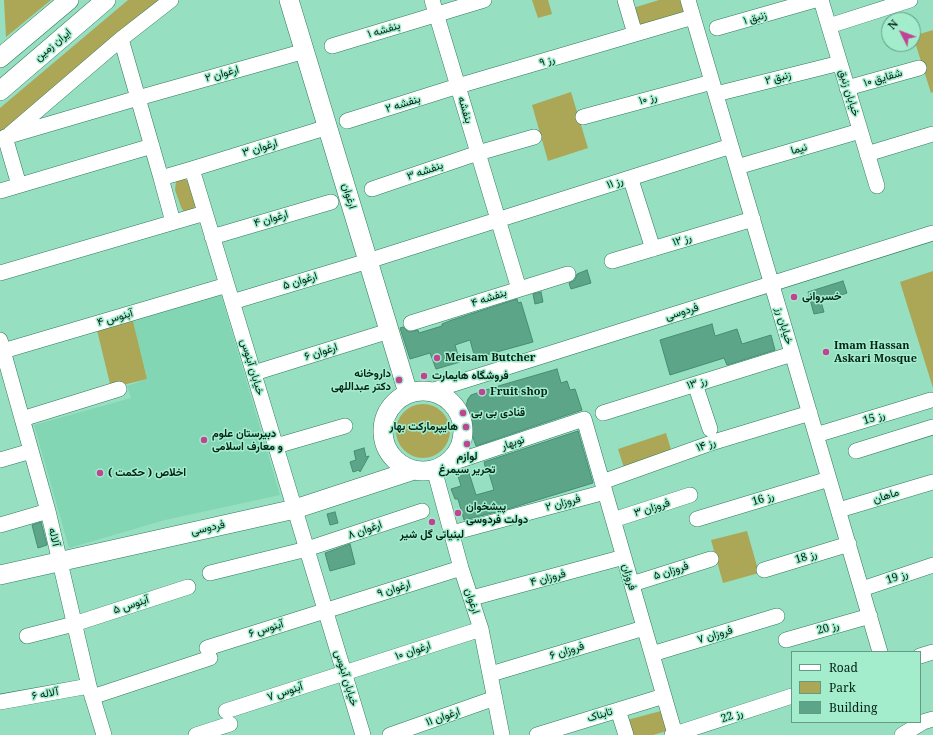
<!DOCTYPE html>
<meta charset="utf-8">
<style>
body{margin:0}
#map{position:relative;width:933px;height:735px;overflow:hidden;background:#96dfc0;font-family:"Noto Serif",serif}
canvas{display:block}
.legend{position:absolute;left:791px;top:651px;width:130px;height:72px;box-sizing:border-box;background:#a3edcd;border:1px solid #639c84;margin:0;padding:5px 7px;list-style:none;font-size:12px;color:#032217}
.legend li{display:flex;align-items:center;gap:8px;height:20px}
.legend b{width:20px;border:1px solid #639c84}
.north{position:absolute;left:881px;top:12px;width:40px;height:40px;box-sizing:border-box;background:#a3edcd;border:1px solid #639c84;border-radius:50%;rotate:312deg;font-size:11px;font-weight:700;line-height:16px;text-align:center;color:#032217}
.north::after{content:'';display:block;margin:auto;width:14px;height:18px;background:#c14492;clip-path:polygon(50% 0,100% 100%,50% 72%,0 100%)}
</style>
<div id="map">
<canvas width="933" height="735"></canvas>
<ul class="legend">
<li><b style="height:5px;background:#fff"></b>Road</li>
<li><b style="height:11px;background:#aca756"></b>Park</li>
<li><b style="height:11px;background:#5da588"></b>Building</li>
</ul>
<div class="north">N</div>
</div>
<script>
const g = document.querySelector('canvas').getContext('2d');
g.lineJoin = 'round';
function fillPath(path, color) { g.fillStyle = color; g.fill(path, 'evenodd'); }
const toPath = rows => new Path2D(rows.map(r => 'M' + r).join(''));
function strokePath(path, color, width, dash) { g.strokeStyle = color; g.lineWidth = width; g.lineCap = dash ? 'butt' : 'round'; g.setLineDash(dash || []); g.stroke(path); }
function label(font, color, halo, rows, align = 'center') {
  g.font = font + ' "Noto Serif",Vazirmatn,serif'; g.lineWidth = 3; g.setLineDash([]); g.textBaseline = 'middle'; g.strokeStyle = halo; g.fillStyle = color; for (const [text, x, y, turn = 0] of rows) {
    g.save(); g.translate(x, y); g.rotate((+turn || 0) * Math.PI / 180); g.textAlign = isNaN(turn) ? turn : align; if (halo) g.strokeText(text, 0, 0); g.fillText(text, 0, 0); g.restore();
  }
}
fillPath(toPath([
 [221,295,280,495,165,520,69,548,34,425,131,398,127,386,147,379,132,317]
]), '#83d6b4');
fillPath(toPath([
 [4,0,51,0,6,37],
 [128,0,164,0,0,138,0,108],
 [532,0,548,0,552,14,538,18],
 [659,0,682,0,685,12,639,27,633,8],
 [933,30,933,92,931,93,913,36],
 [571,92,588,148,548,161,532,105],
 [183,178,188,181,196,204,194,208,189,212,184,212,181,207,175,190,176,182,179,179],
 [933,271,933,388,900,282],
 [132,317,147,379,111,388,96,326],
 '396 431a27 27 0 1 1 54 0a27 27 0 1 1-54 0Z',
 [666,433,673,456,625,471,618,449],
 [747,531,759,573,723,583,711,540],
 [661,711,667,731,653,735,631,735,627,720]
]), '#aca756');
const building = toPath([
 [587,270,591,283,571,289,569,283,575,280,577,274,587,270],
 [843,281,847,293,821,302,824,312,814,314,808,292,843,281],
 [541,292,543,302,535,304,533,294,541,292],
 [517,299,518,303,521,302,533,342,475,358,470,340,455,345,460,362,436,369,430,353,410,359,400,328,403,327,409,332,418,330,419,333,442,326,442,324,452,320,517,299],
 [712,324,715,336,737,329,742,344,771,335,775,350,727,365,724,358,670,375,660,340,712,324],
 [557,369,561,383,567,381,570,390,575,389,582,410,476,446,464,412,468,399,471,395,495,387,557,369],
 [578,431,593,483,508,509,464,520,458,499,455,499,451,489,461,486,458,476,469,473,476,495,494,490,488,470,486,470,484,462,578,431],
 [364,448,366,457,369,456,360,472,359,470,353,472,350,462,356,460,354,451,364,448],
 [335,512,338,523,330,525,327,514,335,512],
 [41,522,47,545,38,548,32,525,41,522],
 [350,544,355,564,330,571,325,553,350,544]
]);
fillPath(building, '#5da588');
strokePath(building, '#458e71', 1);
const minor = toPath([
 [432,0,519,289],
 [625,0,635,34],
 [688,0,880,652],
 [821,0,877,186],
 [829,26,910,0],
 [717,28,815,0],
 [121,39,161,178,192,169,363,735],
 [332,46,484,0],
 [847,88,919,68],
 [716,94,840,63],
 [583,117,712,82],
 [347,121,458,86,693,17],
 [10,134,121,39,171,0],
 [5,137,138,98,305,51],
 [5,137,19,185],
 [867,154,933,134],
 [737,167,860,131],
 [192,169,328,127],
 [161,178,173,222],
 [632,183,653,249],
 [372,189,478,153,534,137],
 [0,191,152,146],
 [212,237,331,202],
 [612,261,753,219],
 [0,273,205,213],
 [232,302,368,261,731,146],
 [411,323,568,274],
 [0,340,48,511,89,686,104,735],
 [3,351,227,285],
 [254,373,389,331],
 [695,384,710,429],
 [431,391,933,233],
 [603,413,792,354],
 [22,419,119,389],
 [816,435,931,400],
 [276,446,345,426],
 [856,451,933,427],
 [0,460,31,451],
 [443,466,584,419,675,734],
 [434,469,461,568,481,629,502,735],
 [602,482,714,442,810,413],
 [839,510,933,482],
 [697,519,829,479],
 [613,520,690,495],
 [0,525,48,511],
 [452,533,605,492],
 [764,570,849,544],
 [210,573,307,549,422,511],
 [632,584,711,559],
 [862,589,933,565],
 [472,598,624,557],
 [27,636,74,624,188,587],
 [786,640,870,616],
 [207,648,461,568],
 [652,654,777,616],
 [920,656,933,652],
 [491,674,644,628],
 [92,697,210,658],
 [0,702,89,686],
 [618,710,626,735],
 [226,711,481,629],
 [196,735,230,724],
 [390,735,495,698],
 [537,735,664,696],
 [672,735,792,696],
 [902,735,923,722,933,719]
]);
const major = toPath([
 [289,0,408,393],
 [0,58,69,0],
 [0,91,106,0],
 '383 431a40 40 0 1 1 80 0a40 40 0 1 1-80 0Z',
 [0,575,295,509,414,470]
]);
strokePath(minor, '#2f795d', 16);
strokePath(major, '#2f795d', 20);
strokePath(minor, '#fff', 15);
strokePath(major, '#fff', 19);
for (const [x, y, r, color] of [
 [794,297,4,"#c14492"],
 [826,352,4,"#c14492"],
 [437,358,4,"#c14492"],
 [424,376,4,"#c14492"],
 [399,380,4,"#c14492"],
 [482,392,4,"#c14492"],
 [463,413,4,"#c14492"],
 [466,427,4,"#c14492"],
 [204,440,4,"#c14492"],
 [467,444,4,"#c14492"],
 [100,473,4,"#c14492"],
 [458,513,4,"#c14492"],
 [432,522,4,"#c14492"]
]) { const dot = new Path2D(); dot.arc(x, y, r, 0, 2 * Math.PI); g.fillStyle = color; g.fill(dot); strokePath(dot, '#a3edcd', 1.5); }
label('11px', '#032217', '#a3edcd', [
 ["زنبق ۱",755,18,-16],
 ["بنفشه ۱",384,30,-16],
 ["ایران زمین",53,45,-40],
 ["رز ۹",547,61,-16],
 ["ارغوان ۲",222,74,-16],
 ["زنبق ۲",778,78,-14],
 ["شقایق ۱۰",883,78,-16],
 ["خیابان زنبق",849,93,73],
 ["رز ۱۰",648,99,-15],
 ["بنفشه ۲",403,104,-17],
 ["بنفشه",465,110,73],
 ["ارغوان ۳",260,148,-17],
 ["نیما",799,149,-16],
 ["بنفشه ۳",425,171,-19],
 ["رز ۱۱",615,183,-18],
 ["ارغوان",349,196,73],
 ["ارغوان ۴",271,219,-16],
 ["رز ۱۲",682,240,-17],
 ["ارغوان ۵",300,281,-17],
 ["بنفشه ۴",489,298,-18],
 ["فردوسی",682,312,-17],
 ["آبنوس ۴",115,318,-16],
 ["خیابان رز",784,326,74],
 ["ارغوان ۶",321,352,-18],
 ["خیابان آبنوس",252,367,73],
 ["رز ۱۳",697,383,-17],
 ["رز 15",874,418,-17],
 ["نوبهار",513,443,-18],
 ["رز ۱۴",706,445,-19],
 ["ماهان",886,496,-17],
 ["رز 16",763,499,-17],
 ["فروزان ۲",563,503,-15],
 ["فروزان ۳",652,508,-17],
 ["فردوسی",208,528,-12],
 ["ارغوان ۸",365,530,-19],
 ["آلاله",54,537,77],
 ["رز 18",806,557,-17],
 ["فروزان ۵",671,571,-18],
 ["فروزان",629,577,74],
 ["رز 19",897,577,-19],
 ["فروزان ۴",548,578,-15],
 ["ارغوان ۹",394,589,-17],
 ["ارغوان",472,601,72],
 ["آبنوس ۵",131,605,-18],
 ["رز 20",828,628,-16],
 ["آبنوس ۶",266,629,-17],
 ["فروزان ۷",715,635,-17],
 ["ارغوان ۱۰",413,651,-18],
 ["فروزان ۶",567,651,-17],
 ["خیابان آبنوس",346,678,73],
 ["آبنوس ۷",285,692,-18],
 ["آلاله ۶",45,694,-10],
 ["تابناک",600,715,-17],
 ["رز 22",732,716,-18],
 ["ارغوان ۱۱",443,717,-19]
]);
label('bold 11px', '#032217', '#a3edcd', [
 ["خسروانی",802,297],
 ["Imam Hassan",834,346],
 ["Askari Mosque",834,359],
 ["Meisam Butcher",445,358],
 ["داروخانه",391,374,"right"],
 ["دکتر عبداللهی",391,387,"right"],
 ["فروشگاه هایمارت",432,376],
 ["Fruit shop",490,392],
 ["قنادی بی بی",471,413],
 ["هایپرمارکت بهار",458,427,"right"],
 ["دبیرستان علوم",212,434],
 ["و معارف اسلامی",212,447],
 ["لوازم",467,457,"center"],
 ["تحریر سیمرغ",467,470,"center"],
 ["اخلاص ( حکمت )",108,473],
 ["پیشخوان",466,507],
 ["دولت فردوسی",466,520],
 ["لبنیاتی گل شیر",432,535,"center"]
], 'left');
</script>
